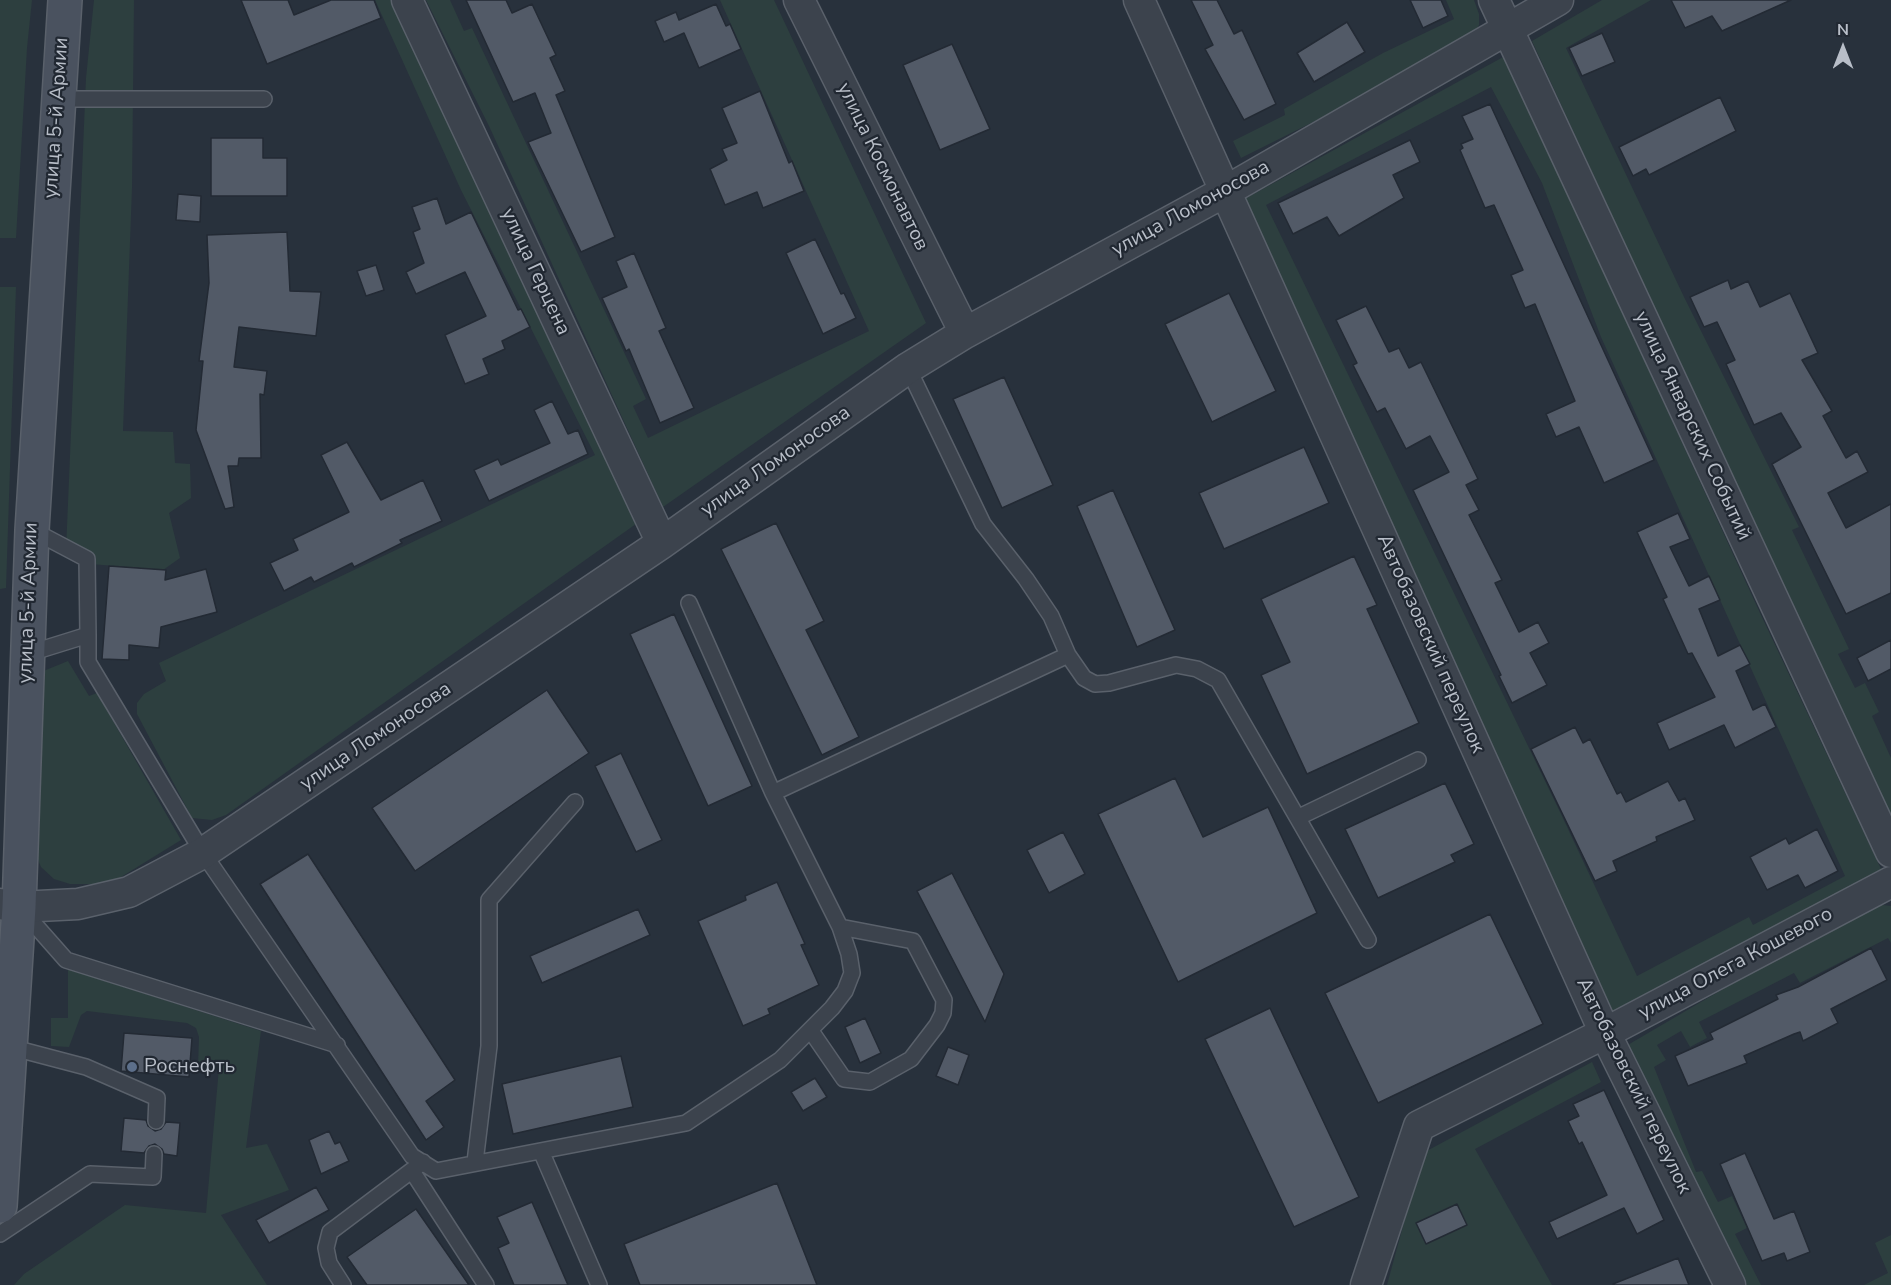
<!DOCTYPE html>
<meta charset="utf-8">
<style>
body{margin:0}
#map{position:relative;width:1891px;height:1285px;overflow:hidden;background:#28313c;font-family:"Nunito Sans",sans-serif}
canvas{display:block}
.north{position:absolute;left:1813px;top:18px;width:60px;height:60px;-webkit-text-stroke:4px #212832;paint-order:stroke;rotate:0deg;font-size:16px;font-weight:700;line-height:24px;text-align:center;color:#b8bec8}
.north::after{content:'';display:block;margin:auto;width:21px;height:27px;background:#b8bec8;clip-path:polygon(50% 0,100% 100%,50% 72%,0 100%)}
</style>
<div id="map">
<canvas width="1891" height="1285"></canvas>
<div class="north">N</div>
</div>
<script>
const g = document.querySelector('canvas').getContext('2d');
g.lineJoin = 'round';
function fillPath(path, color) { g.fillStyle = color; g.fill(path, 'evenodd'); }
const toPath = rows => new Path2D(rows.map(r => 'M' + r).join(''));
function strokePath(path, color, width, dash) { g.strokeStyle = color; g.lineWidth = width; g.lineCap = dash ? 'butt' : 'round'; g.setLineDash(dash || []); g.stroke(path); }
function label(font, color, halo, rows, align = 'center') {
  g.font = font + ' "Nunito Sans",sans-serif'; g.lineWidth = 4.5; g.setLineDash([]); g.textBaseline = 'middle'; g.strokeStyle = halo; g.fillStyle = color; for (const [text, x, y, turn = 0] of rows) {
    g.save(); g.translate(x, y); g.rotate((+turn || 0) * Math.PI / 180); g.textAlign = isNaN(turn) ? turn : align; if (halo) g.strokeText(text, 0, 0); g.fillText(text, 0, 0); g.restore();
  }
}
fillPath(toPath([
 [0,0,32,0,27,48,16,238,0,238],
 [94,0,134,0,132,188,123,431,173,432,175,463,190,464,191,498,169,513,180,558,163,570,91,564,66,550,86,78],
 [375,0,400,0,643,519,226,815,212,820,192,818,137,714,137,703,144,694,166,681,159,663,595,455,461,190],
 [426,0,450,0,464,31,472,28,646,399,633,406,648,438,869,331,720,0,774,0,926,323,663,507,489,126],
 [1446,0,1474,0,1479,14,1479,25,1474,33,1341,108,1241,158,1233,141,1285,115,1284,109,1383,53,1454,19],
 [1602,0,1651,0,1566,48,1684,297,1799,527,1792,530,1849,649,1838,654,1855,688,1865,683,1879,712,1872,716,1891,758,1891,826,1532,41],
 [1505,56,1760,613,1882,871,1613,1016,1241,201],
 [1491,87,1542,183,1601,337,1845,876,1753,925,1749,917,1637,976,1561,814,1266,205],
 [0,287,16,287,6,588,0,589],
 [68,661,89,696,97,693,181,840,121,877,104,884,70,884,54,879,41,867,36,855,41,672],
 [1874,904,1891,906,1891,943,1888,938,1800,983,1794,973,1699,1022,1707,1038,1690,1047,1681,1031,1657,1045,1666,1060,1654,1067,1696,1172,1702,1171,1718,1202,1732,1196,1747,1228,1735,1234,1761,1285,1740,1285,1626,1046,1863,907],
 [68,969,261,1031,246,1148,267,1144,289,1190,221,1215,267,1285,14,1285,24,1274,125,1205,206,1213,219,1068,198,1067,199,1037,196,1028,187,1023,87,1011,81,1015,69,1047,51,1046,51,1018,68,1018],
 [1592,1062,1601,1082,1475,1149,1552,1285,1387,1285,1423,1153],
 [1891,1235,1891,1285,1864,1285,1888,1273,1875,1243]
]), '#2d3f3f');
const building = toPath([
 [241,0,288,0,294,15,331,0,374,0,381,18,267,64,241,0],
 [466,0,506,0,512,13,532,4,556,55,550,58,565,91,556,95,615,237,581,252,528,142,551,133,535,93,513,102,466,0],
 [1191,0,1217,0,1234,34,1242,30,1276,104,1244,120,1205,49,1213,45,1191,0],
 [1410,0,1441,0,1448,16,1423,28,1410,0],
 [1671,0,1791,0,1722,31,1712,16,1685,28,1671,0],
 [716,4,726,26,730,24,741,49,699,68,684,33,664,42,655,21,676,12,679,20,716,4],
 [1347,22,1365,52,1314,82,1297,53,1347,22],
 [1602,33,1615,62,1582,76,1569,48,1602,33],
 [952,44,990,129,940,150,903,65,952,44],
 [760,91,789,163,792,161,804,191,763,208,757,192,725,205,710,169,727,160,722,149,737,143,722,108,760,91],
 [1720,97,1736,131,1649,175,1646,169,1633,176,1619,147,1720,97],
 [1490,104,1654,460,1604,483,1579,427,1556,437,1546,414,1575,401,1535,304,1525,308,1511,275,1523,270,1494,205,1485,208,1460,150,1463,148,1461,144,1473,139,1462,116,1490,104],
 [211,138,263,138,263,158,287,158,287,196,211,196,211,138],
 [1410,140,1420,162,1393,175,1404,198,1339,236,1327,217,1293,234,1278,203,1410,140],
 [178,194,201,196,200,222,176,220,178,194],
 [437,198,446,224,471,212,518,310,521,309,530,327,502,341,505,349,483,359,489,374,465,384,445,335,486,316,465,272,416,294,406,272,424,263,413,232,420,229,412,207,437,198],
 [287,232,290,291,321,292,316,336,239,327,234,367,267,371,264,395,260,394,261,458,239,458,238,466,228,466,234,507,225,509,196,430,203,361,199,361,209,283,207,235,287,232],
 [815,239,841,294,844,293,856,318,823,334,786,253,815,239],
 [634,253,666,328,659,331,694,408,660,423,629,349,626,351,602,298,627,287,616,261,634,253],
 [376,265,384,290,366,296,357,271,376,265],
 [1728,280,1731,289,1748,281,1760,307,1790,293,1818,353,1802,360,1832,411,1823,416,1846,458,1857,451,1868,472,1828,493,1846,528,1891,504,1891,593,1846,614,1772,464,1801,447,1781,413,1754,425,1726,364,1735,360,1717,322,1704,327,1690,297,1728,280],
 [1229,293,1276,391,1212,422,1165,324,1229,293],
 [1366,306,1389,352,1399,348,1409,368,1421,362,1478,479,1466,485,1479,510,1469,515,1502,580,1495,583,1519,632,1538,622,1549,643,1530,653,1547,685,1512,703,1499,676,1501,675,1413,490,1449,472,1430,436,1406,449,1385,408,1377,412,1353,365,1357,363,1336,320,1366,306],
 [1004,377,1053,485,1002,508,953,399,1004,377],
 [552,401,568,434,578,430,588,454,489,501,474,470,498,459,501,465,550,443,534,410,552,401],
 [347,442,381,500,423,480,442,521,400,540,402,543,354,567,352,563,314,582,311,577,284,591,270,563,298,550,293,539,349,512,321,455,347,442],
 [1304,447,1329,503,1224,549,1199,493,1304,447],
 [1113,490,1175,630,1137,647,1077,506,1113,490],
 [1678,513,1690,539,1670,547,1689,586,1709,576,1720,600,1699,609,1718,656,1740,645,1750,664,1736,671,1753,710,1765,704,1776,727,1735,748,1724,725,1669,750,1657,723,1715,697,1692,653,1688,654,1663,599,1667,597,1637,532,1678,513],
 [776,523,824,621,806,630,859,737,822,755,721,549,776,523],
 [1354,556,1377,605,1367,609,1419,723,1307,774,1261,675,1290,662,1261,599,1354,556],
 [109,566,166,570,165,580,206,569,217,612,161,627,159,648,129,645,129,660,102,659,109,566],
 [674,614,752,786,708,806,630,634,674,614],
 [1891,640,1891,669,1868,681,1857,658,1891,640],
 [547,690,589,753,415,871,372,808,547,690],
 [1575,727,1583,743,1590,739,1617,794,1621,792,1626,802,1668,781,1679,801,1685,798,1695,820,1656,837,1657,841,1613,861,1617,871,1595,881,1531,749,1575,727],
 [621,753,662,840,636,852,595,766,621,753],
 [1175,778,1203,837,1268,807,1317,913,1178,982,1098,814,1175,778],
 [1445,783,1474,844,1451,855,1455,862,1378,898,1345,829,1445,783],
 [1817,829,1838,871,1805,888,1798,875,1767,890,1750,857,1786,838,1789,844,1817,829],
 [1063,832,1085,874,1049,893,1027,850,1063,832],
 [308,854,455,1080,426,1101,444,1127,426,1140,260,884,308,854],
 [952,873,1004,974,985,1022,917,891,952,873],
 [777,882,805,944,801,945,819,985,768,1009,770,1014,743,1026,698,921,746,900,745,896,777,882],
 [638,909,650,935,542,983,530,956,638,909],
 [1490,914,1543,1024,1378,1103,1325,993,1490,914],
 [1871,948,1887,980,1831,1009,1838,1023,1803,1041,1800,1032,1794,1034,1744,1056,1747,1063,1688,1086,1675,1056,1713,1039,1710,1033,1778,999,1776,995,1798,987,1871,948],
 [1270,1008,1359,1197,1294,1227,1205,1039,1270,1008],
 [865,1018,881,1053,860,1063,845,1027,865,1018],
 [124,1033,192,1038,189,1077,121,1071,124,1033],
 [948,1047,969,1055,958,1085,936,1076,948,1047],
 [621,1056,633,1107,513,1134,502,1084,621,1056],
 [815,1078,827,1097,803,1111,791,1092,815,1078],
 [1604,1090,1664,1220,1637,1234,1624,1208,1557,1239,1549,1222,1607,1195,1582,1142,1579,1144,1568,1121,1579,1116,1573,1104,1604,1090],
 [124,1118,146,1120,148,1126,155,1131,161,1129,166,1122,180,1123,177,1156,164,1154,162,1149,155,1144,149,1146,144,1153,121,1151,124,1118],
 [329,1131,335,1144,340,1142,349,1161,321,1174,309,1140,329,1131],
 [1745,1153,1774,1219,1794,1211,1810,1252,1787,1261,1784,1253,1762,1261,1720,1164,1745,1153],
 [777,1183,817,1285,640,1285,624,1244,777,1183],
 [316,1187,329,1210,269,1243,256,1220,316,1187],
 [532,1202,568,1285,514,1285,498,1248,509,1243,497,1217,532,1202],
 [1457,1204,1467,1225,1426,1244,1416,1223,1457,1204],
 [416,1209,469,1285,367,1285,347,1257,416,1209],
 [1678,1258,1689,1285,1614,1285,1613,1284,1678,1258]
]);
fillPath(building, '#525a67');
strokePath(building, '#232a34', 1.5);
const lane = toPath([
 [57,99,264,99],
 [908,368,983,524,1026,579,1051,616,1068,655,1084,678,1095,684,1109,683,1176,665,1197,669,1218,680,1368,940],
 [689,603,773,793],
 [88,635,88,662,203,853,412,1156,436,1171,686,1123,780,1060,832,1008,845,991,852,973,849,954,840,927,773,793,1068,655],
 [27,654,88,635,87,559,32,530],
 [1299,817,1418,760],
 [21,909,66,960,337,1045],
 [811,1031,844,1079,870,1082,911,1059,937,1025,943,1013,944,1000,913,941,840,927],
 [10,1047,86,1067,157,1098,156,1121],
 [541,1151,599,1285],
 [475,1162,489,1046,489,900,575,802],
 [412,1171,486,1285],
 [0,1234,90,1174,153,1177,154,1154],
 [343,1285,329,1263,326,1248,330,1232,423,1162]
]);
const street = toPath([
 [407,0,662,543],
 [799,0,965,333],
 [1139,0,1605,1033,1730,1285],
 [1494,0,1891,852],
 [0,904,19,907,78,904,129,892,203,853,662,543,908,368,965,333,1226,191,1558,0],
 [1366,1285,1419,1126,1605,1033,1891,882]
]);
const secondary = toPath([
 [0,1206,19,907,32,530,65,0]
]);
strokePath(lane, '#5a616b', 18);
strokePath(street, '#5a616b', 33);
strokePath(secondary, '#5a616b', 36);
strokePath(lane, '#3c434d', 15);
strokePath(street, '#3c434d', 30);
strokePath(secondary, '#4a525f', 33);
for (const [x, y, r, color] of [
 [132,1067,6,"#5c6f8a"]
]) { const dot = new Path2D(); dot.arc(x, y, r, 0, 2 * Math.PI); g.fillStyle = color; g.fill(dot); strokePath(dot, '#212832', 2); }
label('20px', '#b8bec8', '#212832', [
 ["улица 5-й Армии",57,118,-86],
 ["улица Космонавтов",882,167,64],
 ["улица Ломоносова",1191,209,-29],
 ["улица Герцена",535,272,65],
 ["улица Январских Событий",1692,426,65],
 ["улица Ломоносова",776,462,-35],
 ["улица 5-й Армии",29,603,-88],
 ["Автобазовский переулок",1430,644,66],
 ["улица Ломоносова",376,737,-34],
 ["улица Олега Кошевого",1736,964,-28],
 ["Автобазовский переулок",1633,1086,64]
]);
label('20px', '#b8bec8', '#212832', [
 ["Роснефть",144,1067]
], 'left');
</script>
